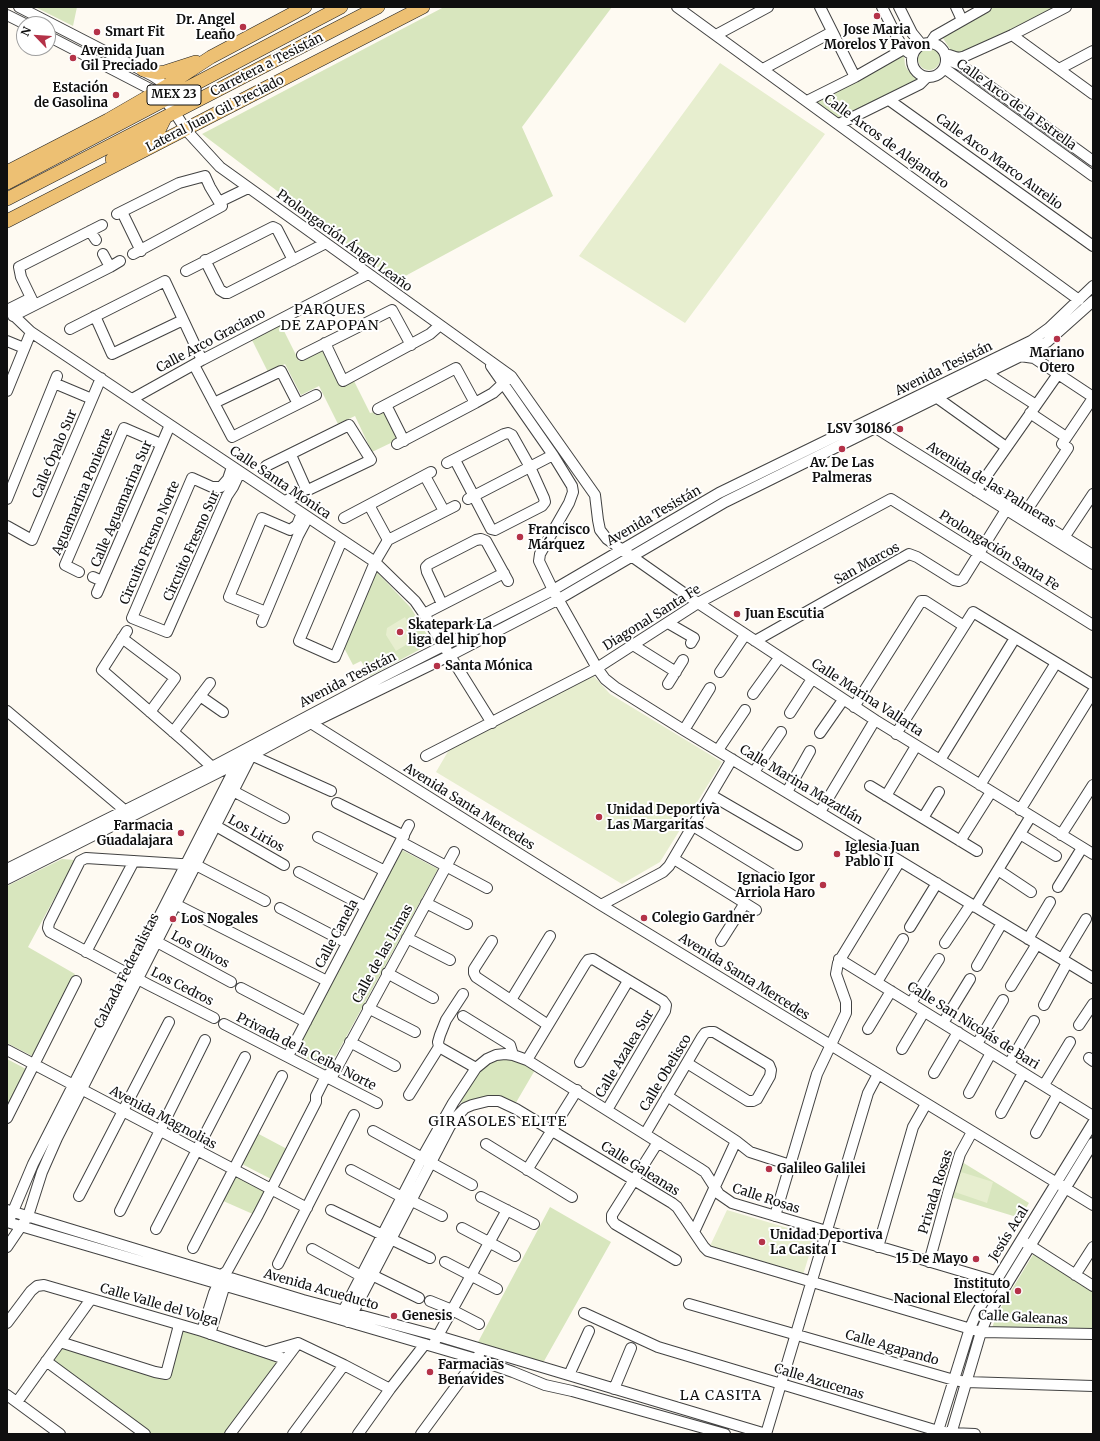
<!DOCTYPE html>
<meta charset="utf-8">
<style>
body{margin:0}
#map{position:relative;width:1100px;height:1441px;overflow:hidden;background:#fefaf2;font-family:Merriweather,serif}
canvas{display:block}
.frame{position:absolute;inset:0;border:8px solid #0f0f0f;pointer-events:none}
.north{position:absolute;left:16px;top:16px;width:40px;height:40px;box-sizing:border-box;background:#fff;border:1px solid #9f9f9f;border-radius:50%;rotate:295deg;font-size:11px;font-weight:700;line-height:16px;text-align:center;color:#0f0f0f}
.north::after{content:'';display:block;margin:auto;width:14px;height:18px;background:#b43248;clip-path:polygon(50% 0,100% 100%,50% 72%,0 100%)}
</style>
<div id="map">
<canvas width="1100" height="1441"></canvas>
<div class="frame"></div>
<div class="north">N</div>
</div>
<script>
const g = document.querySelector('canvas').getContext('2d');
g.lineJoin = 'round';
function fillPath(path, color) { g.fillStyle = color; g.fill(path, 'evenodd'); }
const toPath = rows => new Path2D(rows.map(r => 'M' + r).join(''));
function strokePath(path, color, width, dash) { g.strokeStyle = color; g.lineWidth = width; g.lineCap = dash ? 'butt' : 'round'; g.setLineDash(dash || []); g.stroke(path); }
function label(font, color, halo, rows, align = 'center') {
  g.font = font + ' Merriweather,serif'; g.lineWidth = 4; g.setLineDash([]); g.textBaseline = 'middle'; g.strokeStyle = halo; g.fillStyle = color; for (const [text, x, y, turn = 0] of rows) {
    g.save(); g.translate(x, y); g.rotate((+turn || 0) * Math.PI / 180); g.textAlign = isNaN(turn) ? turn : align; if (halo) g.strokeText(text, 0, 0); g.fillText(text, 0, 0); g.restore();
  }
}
fillPath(toPath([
 [35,7,77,7,73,26],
 [444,7,612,7,522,127,553,196,396,281,202,134],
 [993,7,1056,7,955,57,941,35],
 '918 59a11 11 0 1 1 22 0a11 11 0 1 1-22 0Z',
 [904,55,905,65,907,69,914,77,919,78,887,97,839,120,814,102,897,56],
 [281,325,299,361,322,350,342,386,354,381,370,413,374,412,375,415,385,410,397,440,372,452,355,416,338,424,319,386,301,395,285,364,268,372,252,340],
 [375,570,411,608,432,643,370,676,361,661,353,665,343,646],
 [402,850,438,869,328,1070,295,1052],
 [62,859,75,860,28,947,75,974,34,1057,7,1043,7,886],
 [503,1058,518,1061,535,1070,514,1106,468,1105,458,1101,482,1065],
 [7,1059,28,1070,7,1111],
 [255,1132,287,1149,271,1179,240,1163],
 [962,1162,1029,1203,1020,1218,951,1197],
 [235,1172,268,1188,255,1215,221,1200],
 [550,1207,611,1242,543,1363,477,1344],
 [1034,1253,1093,1292,1093,1330,992,1328,997,1314],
 [182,1330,280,1360,226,1434,151,1434,52,1362,63,1347,168,1380]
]), '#d8e6be');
fillPath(toPath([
 [720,63,825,134,685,323,579,256],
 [405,617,417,638,396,651,386,635,387,628],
 [592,674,610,694,722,762,660,862,622,884,436,772,450,748],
 [961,1172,993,1182,987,1203,955,1192],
 [727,1210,815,1236,803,1275,709,1248]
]), '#e7eecf');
const minor = toPath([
 [19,7,153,76,159,80,169,93],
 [677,7,1079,300],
 [820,7,855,77],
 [882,7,898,39,904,49,909,53],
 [899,7,912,33,921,44],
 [956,7,962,20],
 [7,15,25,24],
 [716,35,768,7],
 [1012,35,1093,94],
 [48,36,156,92,165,100,175,113,186,130,220,167,511,376,595,495,598,520,600,530,607,539,698,603,875,720,1093,854],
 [931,42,935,36,986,7],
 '912 60a17 17 0 1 1 34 0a17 17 0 1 1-34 0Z',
 [949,55,958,58,963,57,1012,35,1066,7],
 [946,59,962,66,1093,161],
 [944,68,1093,176],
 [763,69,832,32],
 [1059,69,1093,51],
 [889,100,1093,246],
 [807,101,855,77,904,49],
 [839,124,920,84,927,77],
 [122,212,141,251],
 [117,214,179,183,205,176,210,187,219,202],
 [90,231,96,240],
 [103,254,110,267],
 [133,254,222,206,219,202,248,188],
 [205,260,220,290,225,293,228,293,326,243],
 [186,271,273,227,277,229,293,260],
 [34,304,21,277,19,267,102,225],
 [7,309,31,332,375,562,415,601,424,614,492,723],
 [7,310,31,298],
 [13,316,110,267,120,261],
 [95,316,112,354,183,320],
 [70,329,165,281,202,360],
 [7,341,24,348],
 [325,343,343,381,430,334,439,326],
 [302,355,392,310,411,345],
 [1020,356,1034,358,1093,397],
 [194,365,232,437,316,395],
 [491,366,553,455,572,486,573,492,569,503,540,554,539,561,553,590,597,668,605,679,615,687,682,729,1093,978],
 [986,373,1036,405],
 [54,383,92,399],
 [7,391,31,332],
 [936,397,1006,447],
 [132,399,202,360,368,274],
 [214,403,281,371,298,404],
 [386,405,404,441],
 [378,409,456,368,475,403],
 [1030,413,1066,437],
 [872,421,879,430,1093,564],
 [397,444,475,403,493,393,508,379],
 [291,455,307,491],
 [447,463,504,434,508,433,512,435,530,467,544,498,545,502,542,506,495,530,491,529,455,460],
 [266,466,349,425,371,460,285,501],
 [232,467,228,479,221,487,212,487,192,478,132,618,167,632,227,496,233,487,240,472],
 [425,476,444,511],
 [976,491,1058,374],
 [991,492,1093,555],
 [7,499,57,376],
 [468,499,553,455],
 [369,505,388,540],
 [1025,513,1068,448,1062,444,1093,398],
 [344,518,431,472],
 [7,526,32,540,101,378],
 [342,540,299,641,335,657,375,562,388,540,455,506],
 [1061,542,1093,494],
 [79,572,65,565,124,428,161,444],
 [93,577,102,581],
 [97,593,170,425],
 [442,604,427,572,426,567,429,564,476,540,481,539,486,541,508,581],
 [266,612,229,597,262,518,290,530,297,525,302,513],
 [424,614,504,573],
 [262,622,298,536,306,521],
 [668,623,694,638,691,643],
 [127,631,102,670,186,743,212,767],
 [122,638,175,678,150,712],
 [755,641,909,554,917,557,954,580,959,581,963,579,1006,510],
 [633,645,676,672],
 [720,672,745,635],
 [668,684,683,660],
 [753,694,779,658],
 [200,696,223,712],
 [854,707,921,601,925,601,964,626],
 [7,711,128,813],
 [790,713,812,679],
 [306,720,601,905,1093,1205],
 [684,730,710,688],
 [173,732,210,683],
 [820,733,843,700],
 [896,734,973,612,1093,685],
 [718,750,745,710],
 [251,755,331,791],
 [426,756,597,668,698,603,891,499,1093,625],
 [940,760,1015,638],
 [754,772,781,732],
 [980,785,1056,663],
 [870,786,977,851],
 [233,791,284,818],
 [787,792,810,751],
 [711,795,797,845],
 [886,796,916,746],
 [337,803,404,836],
 [1020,810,1093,692],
 [820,812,875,720],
 [923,818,939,792],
 [216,826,284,865],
 [693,826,778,878],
 [1020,834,1056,856],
 [1061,835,1093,785],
 [318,837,385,871],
 [960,841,991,792],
 [401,842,487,888],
 [674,859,756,910],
 [7,869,212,767,382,677,553,590,719,493,1031,341,1049,328,1093,286],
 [998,870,1031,892],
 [299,872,366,907],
 [7,879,237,763,311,723,451,655,559,599,725,502,1035,349,1047,342,1093,301],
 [1058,887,1082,848],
 [171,902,327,981],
 [426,903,467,924],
 [601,905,663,872,669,866,732,759],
 [975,907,1031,816],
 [280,908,347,943],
 [910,927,937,883],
 [407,938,450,960],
 [1028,939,1050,902],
 [492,941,474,969,474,973,476,977,548,1025],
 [721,941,745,903],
 [157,942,231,982],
 [945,943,971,904],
 [86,952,134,861],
 [839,959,1093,1116],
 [1062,959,1086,919],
 [977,966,1002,923],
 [387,973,433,998],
 [877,982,903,939],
 [1011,986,1037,944],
 [241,988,306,1022],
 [511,1000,550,936],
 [911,1003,939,959],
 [1044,1005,1067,963],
 [368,1008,415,1032],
 [463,1016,510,1045,513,1055],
 [214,1018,149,985,50,932,48,928,49,923,80,861,86,858,196,865,265,901],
 [943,1023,970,979],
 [224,1024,377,1103],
 [1079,1025,1093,1004],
 [868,1029,891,991],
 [350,1042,395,1066],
 [977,1044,1003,1000],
 [439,1047,476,1068],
 [902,1049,924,1012],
 [7,1050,307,1208],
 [288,1056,409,825],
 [1089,1058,1093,1061],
 [527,1060,585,964,588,960,593,959,663,1001,666,1005,665,1011,607,1110],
 [580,1062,628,981],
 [1009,1064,1034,1021],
 [934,1073,958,1032],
 [333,1075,454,852],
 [1044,1085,1070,1042],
 [969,1093,991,1053],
 [409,1095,439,1047,438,1042,440,1035,446,1020,463,994],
 [667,1096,736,1141,750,1152,790,1165],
 [1001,1113,1023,1073],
 [7,1118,76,981],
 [373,1131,472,1185],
 [1036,1133,1058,1094],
 [645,1134,702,1037,705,1033,709,1032,714,1032,769,1065,771,1070,770,1076,757,1099,753,1101,748,1101,687,1063],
 [658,1142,612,1215,612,1220,615,1224,676,1260],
 [486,1144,572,1197],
 [351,1170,402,1197],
 [527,1170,577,1090],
 [79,1196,169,1022],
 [481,1197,534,1224],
 [410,1200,442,1216],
 [7,1210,303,1300,438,1336,766,1434],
 [331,1210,430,1258],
 [120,1211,205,1040],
 [11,1216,33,1164,238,762],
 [775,1216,817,1074,846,1013,846,1002,836,974,838,963,900,861],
 [7,1222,476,1359,513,1372,545,1385,572,1391,725,1434],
 [462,1228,515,1256],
 [156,1229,245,1057],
 [694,1232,736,1141],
 [1026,1243,1093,1286],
 [7,1247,28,1216,42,1172,57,1138,252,754],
 [878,1247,913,1127,926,1104],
 [193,1248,282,1076],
 [312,1249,361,1276],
 [445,1262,497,1289],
 [929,1262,948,1193,960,1154,972,1132],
 [278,1264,354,1115],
 [372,1275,419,1298],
 [1075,1275,1093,1247],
 [430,1301,452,1310,479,1324],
 [689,1304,954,1380,966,1382,1093,1386],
 [584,1313,658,1347,938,1431,951,1433,975,1434],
 [339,1319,422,1158,453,1103,476,1068,487,1059,496,1055,505,1054,513,1055,527,1060,699,1168,705,1172,719,1194,732,1203,995,1281],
 [348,1322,450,1126,457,1116,465,1108,472,1105,488,1101,499,1101,516,1109,672,1203,677,1207,704,1247,708,1251,981,1332,1093,1334],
 [7,1323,31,1291,37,1286,44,1285,202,1331,285,1359],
 [202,1331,214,1293,222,1275,227,1271,258,1215,316,1102,316,1096,326,1076,334,1070],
 [210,1334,226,1281],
 [435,1341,507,1210],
 [60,1342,155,1372,166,1374,179,1325],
 [267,1352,298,1343,344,1365,390,1389],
 [46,1361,145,1434],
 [569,1375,589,1331],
 [614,1389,631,1348],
 [7,1395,60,1434],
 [17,1402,91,1299],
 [230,1434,298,1343],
 [293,1434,344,1365],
 [358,1434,390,1389,425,1344],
 [421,1434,479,1355],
 [766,1434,868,1093,878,1074],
 [937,1434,970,1328,977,1312,1093,1123],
 [951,1434,981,1332,988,1315,1093,1143]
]);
const major = toPath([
 [143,70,158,73,165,72,196,62],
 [112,159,158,132,165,118],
 [7,172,108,120,165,87,211,57,305,7],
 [7,183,341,7],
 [7,199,378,7],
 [7,221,423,7]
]);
strokePath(minor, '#424242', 12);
strokePath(major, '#202020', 14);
strokePath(minor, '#fff', 10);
strokePath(major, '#edc073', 13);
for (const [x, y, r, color] of [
 [877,16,4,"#b43248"],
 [243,27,4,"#b43248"],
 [97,32,4,"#b43248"],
 [73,58,4,"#b43248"],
 [116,95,4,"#b43248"],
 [1057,339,4,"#b43248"],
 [900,429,4,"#b43248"],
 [842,449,4,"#b43248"],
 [520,537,4,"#b43248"],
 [737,614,4,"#b43248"],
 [400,632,4,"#b43248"],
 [437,666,4,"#b43248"],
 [599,817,4,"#b43248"],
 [181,833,4,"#b43248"],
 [837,854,4,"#b43248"],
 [823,885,4,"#b43248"],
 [644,918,4,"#b43248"],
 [173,919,4,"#b43248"],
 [769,1169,4,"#b43248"],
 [762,1242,4,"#b43248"],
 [976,1259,4,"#b43248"],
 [1018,1291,4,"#b43248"],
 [394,1316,4,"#b43248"],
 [430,1372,4,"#b43248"]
]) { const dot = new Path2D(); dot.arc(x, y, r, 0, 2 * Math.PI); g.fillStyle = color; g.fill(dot); strokePath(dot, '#fff', 1.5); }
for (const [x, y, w] of [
 [174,95,54]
]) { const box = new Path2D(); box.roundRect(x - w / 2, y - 10, w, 20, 3); g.fillStyle = '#fff'; g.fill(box); strokePath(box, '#0f0f0f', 1); }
label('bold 12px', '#0f0f0f', null, [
 ["MEX 23",174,95]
]);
label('bold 13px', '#0f0f0f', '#fff', [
 ["Dr. Angel",235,20,"right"],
 ["Leaño",235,35,"right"],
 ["Jose Maria",877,30,"center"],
 ["Morelos Y Pavon",877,45,"center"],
 ["Smart Fit",105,32],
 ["Avenida Juan",81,51],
 ["Gil Preciado",81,66],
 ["Estación",108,88,"right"],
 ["de Gasolina",108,103,"right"],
 ["Mariano",1057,353,"center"],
 ["Otero",1057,368,"center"],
 ["LSV 30186",892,429,"right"],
 ["Av. De Las",842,463,"center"],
 ["Palmeras",842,478,"center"],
 ["Francisco",528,530],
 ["Márquez",528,545],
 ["Juan Escutia",745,614],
 ["Skatepark La",408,625],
 ["liga del hip hop",408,640],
 ["Santa Mónica",445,666],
 ["Unidad Deportiva",607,810],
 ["Las Margaritas",607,825],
 ["Farmacia",173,826,"right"],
 ["Guadalajara",173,841,"right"],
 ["Iglesia Juan",845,847],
 ["Pablo II",845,862],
 ["Ignacio Igor",815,878,"right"],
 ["Arriola Haro",815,893,"right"],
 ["Colegio Gardner",652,918],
 ["Los Nogales",181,919],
 ["Galileo Galilei",777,1169],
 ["Unidad Deportiva",770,1235],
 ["La Casita I",770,1250],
 ["15 De Mayo",968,1259,"right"],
 ["Instituto",1010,1284,"right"],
 ["Nacional Electoral",1010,1299,"right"],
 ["Genesis",402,1316],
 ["Farmacias",438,1365],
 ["Benavides",438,1380]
], 'left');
label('13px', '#0f0f0f', '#fff', [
 ["Carretera a Tesistán",267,65,-27],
 ["Calle Arco de la Estrella",1016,105,36],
 ["Lateral Juan Gil Preciado",215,114,-27],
 ["Calle Arcos de Alejandro",886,142,36],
 ["Calle Arco Marco Aurelio",999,162,36],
 ["Prolongación Ángel Leaño",344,241,36],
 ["Calle Arco Graciano",211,341,-28],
 ["Avenida Tesistán",944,369,-26],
 ["Calle Ópalo Sur",55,454,-67],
 ["Calle Santa Mónica",280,483,34],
 ["Avenida de las Palmeras",991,485,32],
 ["Aguamarina Poniente",83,492,-67],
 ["Calle Aguamarina Sur",122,504,-67],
 ["Avenida Tesistán",654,516,-30],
 ["Circuito Fresno Norte",150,543,-67],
 ["Circuito Fresno Sur",192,546,-66],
 ["Prolongación Santa Fe",999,551,32],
 ["San Marcos",867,564,-29],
 ["Diagonal Santa Fe",652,618,-32],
 ["Avenida Tesistán",348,680,-27],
 ["Calle Marina Vallarta",867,698,33],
 ["Calle Marina Mazatlán",801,785,31],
 ["Avenida Santa Mercedes",469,807,32],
 ["Los Lirios",256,834,29],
 ["Calle Canela",337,934,-62],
 ["Los Olivos",200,950,28],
 ["Calle de las Limas",383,954,-61],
 ["Calzada Federalistas",127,971,-63],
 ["Avenida Santa Mercedes",744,977,32],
 ["Los Cedros",182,987,27],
 ["Calle San Nicolás de Bari",973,1026,32],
 ["Privada de la Ceiba Norte",306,1052,27],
 ["Calle Azalea Sur",625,1054,-59],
 ["Calle Obelisco",666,1073,-59],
 ["Avenida Magnolias",163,1118,28],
 ["Calle Galeanas",640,1169,32],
 ["Privada Rosas",936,1192,-73],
 ["Calle Rosas",766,1199,18],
 ["Jesús Acal",1009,1234,-58],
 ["Avenida Acueducto",321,1290,16],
 ["Calle Valle del Volga",159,1305,16],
 ["Calle Galeanas",1023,1318,3],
 ["Calle Agapando",892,1348,16],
 ["Calle Azucenas",819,1382,17]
]);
g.letterSpacing = '1px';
label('14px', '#0f0f0f', '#fff', [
 ["PARQUES",330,310],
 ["DE ZAPOPAN",330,326],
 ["GIRASOLES ELITE",498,1122],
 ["LA CASITA",721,1396]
]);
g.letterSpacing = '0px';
</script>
